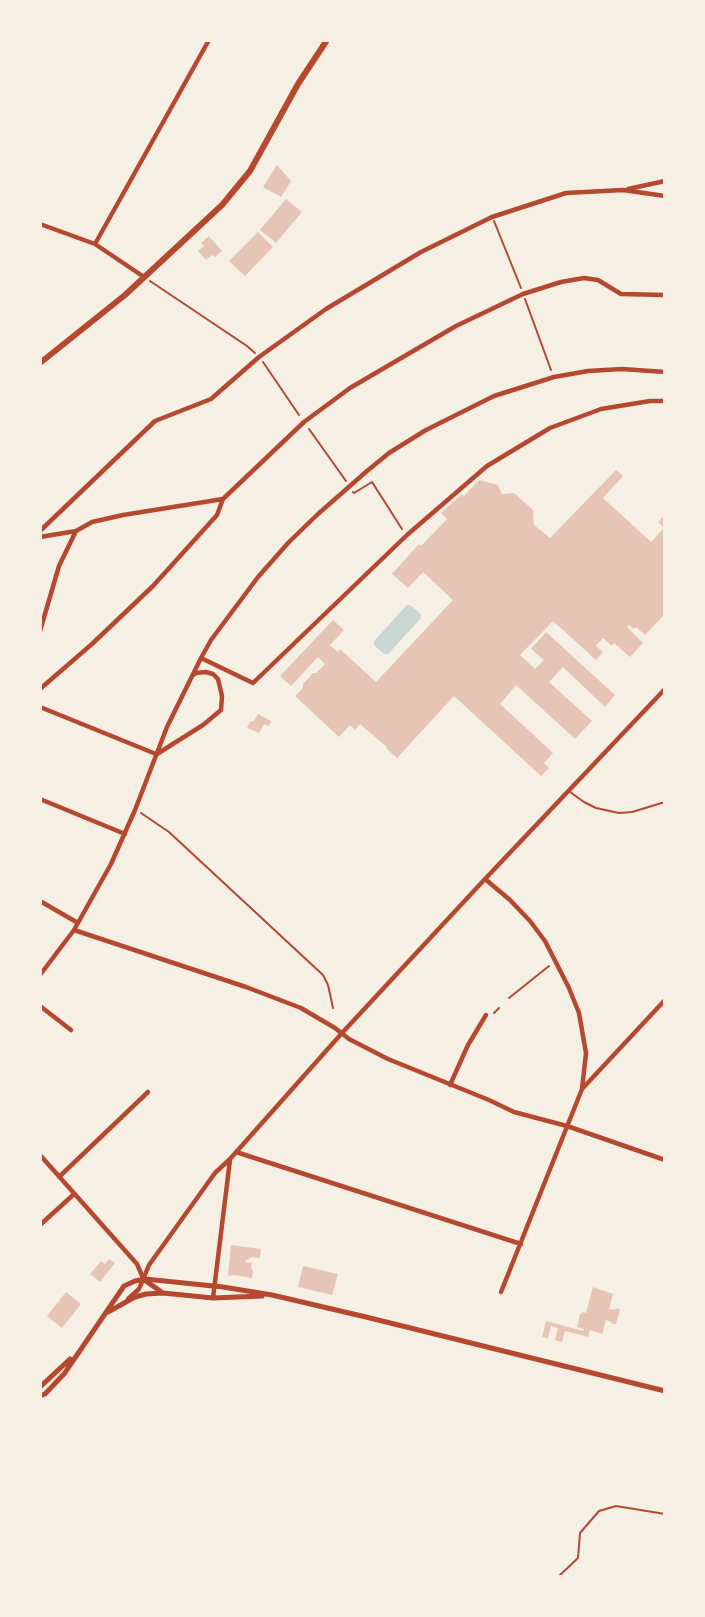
<!DOCTYPE html>
<style>
body{margin:0}
#map{position:relative;width:705px;height:1617px;overflow:hidden;background:#f6efe4;font-family:Rubik,sans-serif}
canvas{display:block}
.frame{position:absolute;inset:0;border:42px solid #f6efe4;pointer-events:none}
</style>
<div id="map">
<canvas width="705" height="1617"></canvas>
<div class="frame"></div>
</div>
<script>
const g = document.querySelector('canvas').getContext('2d');
g.lineJoin = 'round';
function fillPath(path, color) { g.fillStyle = color; g.fill(path, 'evenodd'); }
const toPath = rows => new Path2D(rows.map(r => 'M' + r).join(''));
function strokePath(path, color, width, dash) { g.strokeStyle = color; g.lineWidth = width; g.lineCap = dash ? 'butt' : 'round'; g.setLineDash(dash || []); g.stroke(path); }
fillPath(toPath([
 [407,605,410,605,421,614,421,618,388,654,384,654,374,645,374,641]
]), '#c9d6d2');
fillPath(toPath([
 [277,165,291,181,281,197,263,187],
 [286,199,302,212,276,243,260,230],
 [258,232,273,247,245,276,229,261],
 [209,236,222,251,215,257,212,255,206,260,198,251,204,246,201,243],
 [616,470,623,476,603,498,651,542,664,528,658,522,665,515,665,614,645,635,636,627,634,629,629,625,627,627,643,643,630,657,614,643,612,646,603,638,596,646,603,652,596,660,553,621,520,655,535,669,544,660,531,649,546,632,615,695,605,707,563,667,549,682,592,721,575,739,516,685,500,704,553,753,544,763,549,768,541,776,454,696,397,758,386,748,387,747,360,724,355,730,350,725,339,737,295,696,303,688,303,684,313,673,316,673,325,664,318,657,291,686,280,676,333,620,344,630,330,645,338,652,340,649,376,682,453,600,423,572,408,588,392,574,419,544,421,546,447,519,441,513,462,494,464,496,479,480,498,485,502,494,514,493,533,510,534,525,550,538],
 [258,714,271,721,269,726,264,724,259,733,247,728,250,722,254,721],
 [231,1245,261,1249,260,1258,252,1257,248,1260,246,1260,245,1262,252,1263,251,1269,253,1270,252,1278,234,1275,228,1276],
 [109,1259,115,1263,100,1282,90,1274,101,1261,105,1264],
 [303,1266,338,1274,332,1295,298,1287],
 [593,1287,613,1294,609,1309,614,1310,617,1308,620,1310,616,1324,613,1324,611,1322,606,1320,602,1334,590,1330,588,1337,565,1331,562,1342,555,1340,558,1328,551,1326,548,1338,542,1337,546,1321,583,1331,584,1329,577,1327,578,1324,580,1314,583,1312,586,1313],
 [66,1292,81,1304,62,1328,47,1316]
]), '#e6c5b7');
strokePath(toPath([
 [494,221,521,288],
 [150,281,247,346,255,353],
 [525,299,551,370],
 [263,362,299,415],
 [309,429,346,481],
 [353,492,354,493,372,482,402,529],
 [141,813,169,832,323,975,328,985,333,1008],
 [509,998,549,966],
 [494,1013,499,1008],
 [558,1577,578,1558,580,1533,599,1511,616,1506,665,1514]
]), '#b5482f', 2);
strokePath(toPath([
 [570,792,584,802,596,808,619,813,632,812,665,802]
]), '#b5482f', 2);
strokePath(toPath([
 [628,189,665,181],
 [40,224,95,244,144,277],
 [95,244,209,40],
 [40,531,155,421,211,399,259,357,326,309,421,252,492,217,566,193,623,190,665,196],
 [40,537,76,531],
 [40,631,59,566,76,531,92,522,123,515,223,499],
 [201,658,211,640,258,577,289,542,318,514,367,471,389,453,426,430,494,396,554,377,588,371,622,369,665,372],
 [40,689,92,644,153,586,217,515,223,499,304,422,350,388,456,326,523,294,561,282,584,278,598,280,621,294,665,295],
 [40,707,156,754],
 [157,754,203,725,221,710,222,696,218,679,213,674,206,672,196,673,192,676],
 [40,799,125,834],
 [485,879,510,900,530,921,545,941,569,988,579,1013,586,1053,582,1089],
 [40,901,78,923],
 [74,930,246,987,301,1008,335,1028,349,1039,388,1059,489,1100,514,1112,567,1126,665,1160],
 [40,975,74,930,111,864,135,810,167,727,201,658,253,683,407,535,487,466,550,428,601,409,650,401,665,401],
 [40,1006,71,1030],
 [450,1085,468,1045,486,1015],
 [236,1152,521,1244],
 [40,1155,137,1264,143,1278],
 [59,1177,148,1092],
 [40,1225,73,1195],
 [501,1292,582,1089,665,1000],
 [213,1298,230,1160],
 [128,1299,139,1289,149,1265,215,1173,230,1159,342,1033,485,879,665,689]
]), '#b5482f', 4.5);
strokePath(toPath([
 [143,1279,163,1293],
 [108,1312,135,1297,146,1294,163,1293,213,1298,262,1296],
 [40,1387,70,1359],
 [40,1396,45,1394,64,1374,124,1286,135,1281,145,1279,223,1287,272,1295,366,1317,665,1391]
]), '#b5482f', 5);
strokePath(toPath([
 [40,363,125,295,222,205,250,171,298,84,327,40]
]), '#b5482f', 6);
</script>
